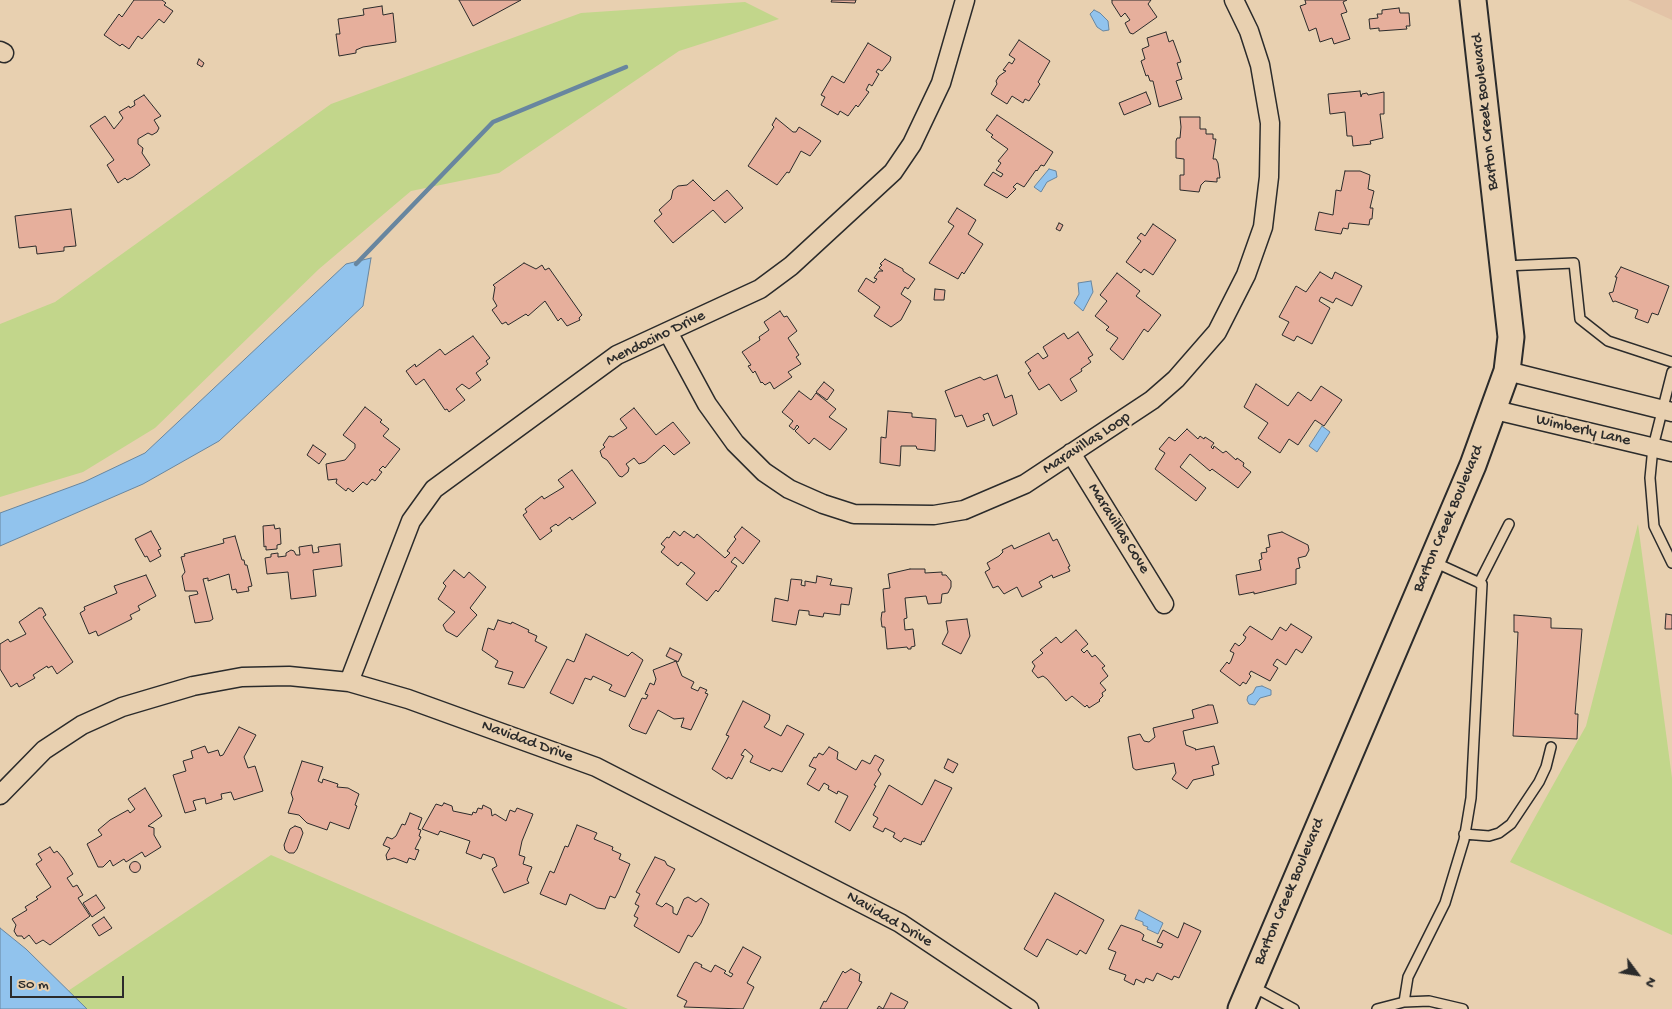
<!DOCTYPE html>
<style>
body{margin:0}
#map{position:relative;width:1672px;height:1009px;overflow:hidden;background:#e8d0b0;font-family:"Gochi Hand",sans-serif}
canvas{display:block}
.north{position:absolute;left:1612px;top:949px;width:50px;height:50px;-webkit-text-stroke:4px #e8d0b0;paint-order:stroke;rotate:121deg;font-size:14px;font-weight:700;line-height:20px;text-align:center;color:#2b2b2b}
.north::after{content:'';display:block;margin:auto;width:18px;height:22px;background:#2b2b2b;clip-path:polygon(50% 0,100% 100%,50% 72%,0 100%)}
.scale{position:absolute;left:10px;top:976px;width:114px;height:22px;box-sizing:border-box;border:2px solid #2b2b2b;border-top:0;padding-left:6px;font-size:15px;line-height:18px;white-space:nowrap;color:#2b2b2b;-webkit-text-stroke:4px #e8d0b0;paint-order:stroke}
</style>
<div id="map">
<canvas width="1672" height="1009"></canvas>
<div class="north">N</div>
<div class="scale">50 m</div>
</div>
<script>
const g = document.querySelector('canvas').getContext('2d');
g.lineJoin = 'round';
function fillPath(path, color) { g.fillStyle = color; g.fill(path, 'evenodd'); }
const toPath = rows => new Path2D(rows.map(r => 'M' + r).join(''));
function strokePath(path, color, width, dash) { g.strokeStyle = color; g.lineWidth = width; g.lineCap = dash ? 'butt' : 'round'; g.setLineDash(dash || []); g.stroke(path); }
function label(font, color, halo, rows, align = 'center') {
  g.font = font + ' "Gochi Hand",sans-serif'; g.lineWidth = 4.5; g.setLineDash([]); g.textBaseline = 'middle'; g.strokeStyle = halo; g.fillStyle = color; for (const [text, x, y, turn = 0] of rows) {
    g.save(); g.translate(x, y); g.rotate((+turn || 0) * Math.PI / 180); g.textAlign = isNaN(turn) ? turn : align; if (halo) g.strokeText(text, 0, 0); g.fillText(text, 0, 0); g.restore();
  }
}
fillPath(toPath([
 [1628,0,1672,0,1672,20]
]), '#e3c3a7');
fillPath(toPath([
 [745,2,779,19,679,51,499,173,411,191,319,269,155,428,83,472,0,497,0,324,55,302,331,104,581,13],
 [1638,524,1672,778,1672,935,1510,862,1586,726],
 [271,855,628,1009,41,1009]
]), '#c2d68b');
const water = toPath([
 [1094,10,1100,13,1108,21,1109,30,1103,31,1097,27,1090,14,1094,10],
 [1049,169,1056,171,1057,177,1047,182,1041,192,1034,187,1049,169],
 [371,258,363,306,219,441,143,484,0,546,0,513,84,482,145,453,346,264,371,258],
 [1091,281,1093,292,1083,311,1074,303,1079,294,1078,283,1091,281],
 [1322,426,1330,432,1317,452,1309,446,1322,426],
 [1262,686,1271,690,1271,695,1260,698,1255,705,1249,704,1247,700,1248,696,1253,693,1256,687,1262,686],
 [1139,910,1163,923,1158,934,1147,929,1148,927,1143,925,1143,922,1135,919,1139,910],
 [0,928,26,949,87,1009,0,1009,0,928]
]);
fillPath(water, '#91c3ed');
strokePath(water, '#68869f', 1);
strokePath(toPath([
 [356,264,493,122,626,67]
]), '#68869f', 4.5);
const building = toPath([
 [134,0,162,0,166,3,164,5,173,11,164,23,159,19,142,39,138,36,129,49,122,44,120,46,104,35,119,14,122,17,134,0],
 [459,0,521,0,473,26,459,0],
 [832,0,856,0,855,3,831,2,832,0],
 [1112,0,1151,0,1148,4,1157,17,1133,34,1130,33,1125,23,1130,20,1125,13,1121,17,1112,3,1112,0],
 [1305,0,1347,0,1343,2,1347,12,1341,14,1350,39,1334,44,1332,38,1320,42,1316,28,1309,31,1300,6,1306,4,1305,0],
 [382,6,383,15,393,13,396,42,363,47,356,50,356,53,339,56,336,34,340,34,338,19,364,15,363,9,382,6],
 [1399,8,1400,13,1409,13,1410,26,1406,26,1407,29,1379,31,1379,28,1370,29,1369,19,1378,18,1377,14,1382,14,1382,10,1399,8],
 [1166,32,1169,42,1173,40,1181,62,1177,63,1182,79,1176,81,1182,99,1159,107,1153,81,1150,81,1148,75,1146,76,1141,61,1145,59,1142,49,1149,46,1147,38,1166,32],
 [1019,40,1050,61,1038,82,1040,84,1029,101,1025,99,1023,103,1012,96,1007,104,991,94,997,84,996,81,999,76,1006,71,1003,70,1009,62,1012,64,1015,59,1009,55,1019,40],
 [868,43,891,57,890,61,882,71,878,69,876,72,879,74,872,86,869,84,866,90,869,92,858,107,856,105,848,116,840,111,838,115,821,105,825,97,821,95,832,76,844,83,868,43],
 [199,59,204,63,202,67,197,64,199,59],
 [1360,91,1361,97,1362,94,1367,93,1368,95,1384,92,1384,114,1380,114,1383,138,1370,141,1371,144,1353,146,1352,136,1347,136,1345,112,1330,114,1328,94,1360,91],
 [1146,92,1151,104,1124,115,1119,103,1146,92],
 [144,95,161,116,154,120,159,128,157,132,152,135,148,133,138,139,138,144,143,148,142,153,150,165,133,177,127,180,125,178,118,183,107,165,114,160,90,126,105,116,114,129,123,118,119,112,129,106,130,108,135,105,134,101,144,95],
 [997,115,1053,152,1044,166,1041,165,1037,171,1036,170,1024,187,1017,183,1013,187,1016,189,1007,198,984,185,993,172,1001,177,1003,174,996,170,1001,163,998,161,1008,149,991,137,993,135,986,130,997,115],
 [1180,117,1200,117,1200,129,1206,129,1206,134,1213,134,1213,139,1216,139,1213,159,1216,159,1218,163,1220,178,1217,178,1217,182,1205,181,1201,185,1199,192,1180,190,1180,175,1184,175,1184,159,1176,158,1176,141,1177,138,1180,138,1181,127,1180,117],
 [776,118,793,132,796,132,799,127,821,141,810,156,801,151,789,173,787,172,777,185,748,166,774,127,772,125,776,118],
 [1345,171,1360,171,1370,175,1368,189,1374,191,1370,208,1373,208,1372,219,1370,219,1369,225,1349,223,1348,229,1343,228,1341,234,1315,230,1319,212,1333,215,1336,190,1341,191,1345,171],
 [693,180,714,201,727,190,743,208,725,223,713,210,673,243,654,221,662,214,659,210,671,199,673,190,678,186,687,185,693,180],
 [957,208,976,220,968,234,983,244,964,274,962,272,958,279,929,263,954,226,948,222,957,208],
 [71,209,76,246,64,247,64,251,37,254,36,246,19,248,15,216,71,209],
 [1059,223,1063,225,1060,231,1056,229,1059,223],
 [1153,224,1176,240,1153,275,1144,269,1141,273,1126,262,1141,241,1137,238,1141,233,1145,236,1153,224],
 [885,259,903,269,903,271,915,279,908,289,905,287,901,294,911,301,901,320,891,327,874,316,880,307,858,291,866,278,874,283,877,279,874,278,879,271,883,271,879,268,882,265,880,264,885,259],
 [524,263,536,269,542,265,545,270,549,268,582,315,579,318,580,320,567,326,561,318,558,321,545,301,528,316,526,314,508,325,506,322,502,324,492,310,497,306,493,299,495,287,493,285,524,263],
 [1621,267,1669,286,1658,315,1652,313,1648,323,1635,318,1638,310,1615,301,1613,302,1609,293,1613,292,1617,277,1615,277,1621,267],
 [1320,272,1332,279,1335,272,1362,286,1352,306,1336,298,1333,303,1321,297,1319,301,1330,308,1312,344,1297,336,1294,341,1282,335,1289,322,1279,317,1296,286,1306,292,1320,272],
 [1117,273,1140,291,1136,296,1161,315,1148,332,1144,329,1123,360,1110,349,1118,338,1106,330,1109,327,1095,316,1107,301,1100,295,1117,273],
 [935,289,945,290,944,300,934,300,935,289],
 [780,311,784,317,787,316,797,331,788,338,799,355,796,357,801,364,788,372,792,377,774,389,770,382,765,385,762,382,761,383,755,371,753,373,748,366,751,365,742,352,760,340,759,337,769,330,764,322,780,311],
 [1078,332,1093,355,1088,358,1091,362,1081,369,1082,371,1070,379,1077,391,1061,401,1049,384,1039,390,1028,373,1031,371,1025,362,1038,353,1043,359,1048,356,1043,347,1064,333,1068,339,1078,332],
 [473,336,490,358,486,361,488,364,476,373,481,380,469,389,462,384,456,389,465,400,449,412,447,409,445,410,424,379,416,385,406,371,415,364,416,367,440,349,445,355,473,336],
 [997,375,1005,398,1012,395,1017,414,993,426,988,413,983,415,985,420,967,427,962,415,955,417,945,391,980,377,984,380,997,375],
 [824,382,834,390,827,400,816,392,824,382],
 [1256,384,1288,406,1298,392,1311,401,1321,386,1342,400,1324,426,1315,420,1298,445,1289,439,1280,453,1258,438,1268,423,1244,407,1256,384],
 [799,391,811,400,816,393,836,409,829,417,847,429,830,450,814,438,809,444,795,431,799,427,797,425,794,430,789,426,793,421,782,412,799,391],
 [365,407,382,420,380,422,389,429,383,436,400,449,385,468,383,466,379,470,382,472,375,481,372,479,367,485,363,482,353,492,348,488,346,491,336,483,337,479,328,480,326,464,345,460,355,448,355,444,343,435,365,407],
 [634,408,656,435,673,422,690,443,674,455,664,445,645,462,639,464,634,458,626,464,629,468,628,472,622,477,619,476,607,460,602,457,600,451,605,447,603,445,609,436,613,437,627,428,620,419,634,408],
 [888,411,912,413,912,417,936,419,935,451,917,449,916,446,901,446,900,466,880,463,881,437,886,438,888,411],
 [1187,429,1198,439,1200,436,1204,439,1205,437,1214,443,1211,447,1213,449,1214,446,1223,453,1226,451,1236,460,1237,458,1244,463,1243,466,1251,472,1238,488,1212,469,1210,471,1190,454,1180,467,1206,488,1196,501,1155,469,1165,453,1159,449,1169,437,1175,441,1187,429],
 [313,445,326,454,319,464,307,455,313,445],
 [572,470,596,503,572,520,570,517,558,526,556,524,550,528,552,531,540,540,523,515,527,512,525,509,542,496,544,499,564,487,558,480,572,470],
 [274,525,275,529,280,528,281,544,277,545,277,549,266,550,266,546,264,547,263,526,274,525],
 [742,527,760,541,743,564,735,557,731,562,737,566,718,592,716,590,707,601,686,584,695,573,681,562,678,566,661,552,665,547,661,544,667,537,669,538,674,531,680,536,684,531,694,538,697,534,725,558,730,553,727,551,736,539,734,537,742,527],
 [151,531,161,549,158,550,161,556,150,562,147,556,145,557,135,539,151,531],
 [1282,532,1308,545,1309,550,1306,556,1298,558,1300,568,1296,569,1296,584,1254,594,1254,592,1239,595,1236,575,1261,570,1259,560,1262,559,1261,553,1267,552,1266,548,1270,547,1268,535,1282,532],
 [1049,533,1053,541,1057,539,1070,566,1068,567,1070,571,1053,578,1052,575,1039,582,1042,587,1022,597,1017,587,1004,594,998,586,993,588,985,572,990,569,987,563,999,556,1003,552,1002,550,1012,545,1014,549,1049,533],
 [235,536,242,560,244,560,245,565,247,565,252,586,248,587,249,591,237,593,236,589,232,590,229,574,208,581,208,578,203,579,213,619,210,621,195,623,189,596,198,594,197,591,185,591,182,576,185,572,181,557,185,556,184,554,224,543,223,539,235,536],
 [340,544,342,566,313,570,316,596,291,599,288,572,267,574,265,558,271,557,271,554,278,553,278,557,286,556,286,553,291,550,294,551,296,555,300,555,299,547,312,545,313,553,319,552,318,547,340,544],
 [910,569,925,569,925,573,942,572,942,575,946,575,951,581,951,587,948,593,942,594,941,603,928,604,926,596,905,598,907,618,904,619,905,630,913,629,915,646,911,647,911,649,908,649,907,647,887,649,885,627,882,627,881,619,882,612,885,612,883,589,890,588,888,574,910,569],
 [454,570,464,578,469,572,486,587,470,608,477,615,457,637,446,631,443,625,455,612,438,599,446,586,443,583,454,570],
 [146,575,156,596,138,606,140,610,130,615,132,619,98,636,96,631,89,634,80,613,85,610,84,607,117,593,114,586,146,575],
 [817,576,832,579,830,585,852,588,849,605,841,604,840,615,824,613,823,617,809,615,809,611,799,610,796,625,772,621,775,598,788,601,791,579,802,580,801,585,805,586,805,581,816,583,817,576],
 [39,608,42,608,46,615,43,617,73,662,57,674,52,666,48,668,47,666,33,675,35,678,19,687,17,683,11,687,0,669,0,644,8,639,10,642,26,634,19,622,39,608],
 [1666,614,1672,615,1672,629,1665,629,1666,614],
 [1514,615,1551,618,1551,628,1582,629,1575,714,1578,714,1577,739,1513,736,1518,632,1514,632,1514,615],
 [967,619,970,636,961,654,942,644,948,632,946,621,967,619],
 [498,620,511,624,512,622,529,630,528,632,537,636,535,641,547,647,524,688,508,684,513,672,495,667,498,661,482,650,488,628,494,630,498,620],
 [1291,624,1312,637,1302,653,1296,649,1286,665,1277,659,1273,665,1278,668,1270,681,1251,671,1249,674,1251,676,1246,684,1243,682,1240,686,1220,671,1227,662,1229,664,1231,661,1234,653,1230,651,1235,643,1239,646,1244,641,1246,637,1243,635,1250,626,1272,640,1280,627,1286,631,1291,624],
 [1076,630,1088,644,1081,650,1084,653,1087,650,1092,657,1095,655,1105,666,1102,668,1108,676,1100,683,1106,690,1102,693,1103,696,1099,700,1100,701,1089,708,1087,705,1085,707,1072,696,1066,701,1047,679,1043,676,1038,678,1032,671,1035,666,1032,662,1043,653,1040,650,1056,637,1061,643,1076,630],
 [586,634,628,656,632,652,643,660,625,697,609,690,612,685,593,676,591,680,585,678,573,704,550,693,567,659,574,662,586,634],
 [670,648,682,654,678,662,666,656,670,648],
 [676,661,682,676,694,682,691,688,698,691,700,687,707,690,705,693,708,694,691,730,681,727,684,718,674,719,658,710,646,734,632,729,629,726,642,698,646,699,648,695,645,694,650,683,654,685,656,679,653,670,676,661],
 [743,701,770,715,769,720,764,727,781,736,787,725,804,734,782,772,772,768,770,771,750,762,753,756,745,749,741,755,744,756,732,779,728,777,727,779,712,769,729,736,726,735,743,701],
 [1208,705,1213,705,1218,723,1183,731,1186,745,1196,749,1195,750,1214,746,1219,764,1212,766,1214,775,1193,780,1187,789,1172,779,1176,773,1174,763,1136,770,1133,768,1128,737,1140,734,1144,741,1149,742,1155,737,1153,728,1194,718,1192,710,1208,705],
 [239,727,256,735,244,757,248,768,255,766,263,791,234,800,231,792,221,794,222,799,206,804,205,798,196,800,193,801,196,810,185,813,173,775,186,771,183,761,193,758,191,751,205,746,208,753,218,750,220,756,223,755,239,727],
 [829,747,838,752,837,759,856,770,862,760,870,764,875,755,884,760,878,770,881,774,874,785,876,786,850,831,835,822,848,796,838,791,837,794,828,789,829,786,824,783,819,791,807,784,816,769,809,766,814,757,816,758,819,753,823,755,829,747],
 [948,759,958,764,953,773,944,768,948,759],
 [302,761,323,767,318,781,322,783,323,779,338,784,337,787,348,788,359,794,355,805,357,806,349,829,330,822,327,830,307,823,299,815,288,813,293,799,291,793,302,761],
 [935,780,952,788,924,842,922,841,921,845,904,838,901,842,893,837,895,833,885,828,883,832,873,827,878,818,873,815,889,785,922,805,935,780],
 [145,788,162,816,148,826,154,828,154,835,161,847,145,857,142,852,126,862,124,859,113,866,110,860,103,867,98,867,87,844,102,835,98,830,110,820,128,810,130,813,135,809,128,799,145,788],
 [444,803,452,806,453,811,472,815,473,812,476,813,478,808,482,809,483,805,491,809,492,816,495,814,506,821,510,810,515,812,517,808,533,814,522,841,519,855,525,857,523,864,532,867,527,880,529,883,504,893,492,869,497,866,494,858,483,854,481,859,466,853,470,841,440,831,438,835,422,829,436,804,442,806,444,803],
 [410,813,422,818,418,829,421,830,419,836,421,837,415,849,419,850,415,860,409,858,407,863,394,858,387,860,386,855,390,848,383,845,387,837,392,839,396,836,402,824,405,825,410,813],
 [577,825,597,833,594,839,613,847,612,850,621,854,619,859,630,864,619,890,615,898,610,896,605,909,597,908,570,894,566,905,540,894,550,871,554,873,565,846,568,847,577,825],
 [295,826,301,828,303,833,297,849,294,853,289,853,285,850,284,845,290,829,295,826],
 [50,847,54,853,57,851,63,858,73,874,67,878,73,887,77,885,83,895,78,898,90,916,50,945,43,940,36,944,29,935,24,939,22,936,17,936,14,931,16,925,12,919,27,910,25,907,38,899,36,897,51,887,36,864,42,860,38,854,50,847],
 [655,857,665,861,667,865,675,869,656,904,662,907,666,903,673,907,673,913,677,915,684,899,688,897,696,902,701,898,709,904,701,923,692,937,688,935,679,953,634,926,638,918,634,916,639,906,635,904,640,894,636,892,655,857],
 '129.5 867a5.5 5.5 0 1 1 11 0a5.5 5.5 0 1 1-11 0Z',
 [1055,893,1104,920,1086,954,1080,950,1077,955,1047,939,1037,957,1024,949,1055,893],
 [96,895,105,908,92,917,83,903,96,895],
 [104,917,112,928,99,936,92,925,104,917],
 [1184,923,1201,931,1179,978,1174,976,1172,980,1157,973,1153,981,1146,978,1144,983,1136,979,1134,985,1124,980,1126,975,1109,969,1116,952,1108,949,1121,925,1140,932,1144,935,1142,940,1161,948,1163,944,1157,942,1163,930,1178,938,1184,923],
 [743,947,761,957,747,983,754,987,743,1009,684,1007,687,1001,677,996,694,963,696,962,702,965,701,967,711,972,715,965,726,971,724,973,731,977,733,974,729,972,743,947],
 [851,969,860,974,859,981,862,982,847,1009,820,1009,824,1001,826,1002,843,971,845,973,851,969],
 [891,993,908,1002,904,1009,877,1009,879,1006,883,1009,891,993]
]);
fillPath(building, '#e6af9c');
strokePath(building, '#2b2b2b', 1);
const lane = toPath([
 [1504,266,1574,263,1580,319,1608,341,1672,362],
 [1672,372,1653,447,1650,478,1654,526,1672,563],
 [1479,583,1509,524],
 [1464,834,1489,836,1499,833,1511,824,1539,782,1546,767,1551,747],
 [1252,990,1263,992,1294,1009],
 [1404,1002,1429,1001,1463,1009],
 [1377,1009,1404,1002,1408,977,1445,903,1464,840,1471,798,1482,584,1434,562]
]);
const street = toPath([
 [0,51,4,53],
 [668,332,707,404,735,443,764,472,789,489,823,504,854,514,934,515,964,510,1025,484,1152,400,1176,379,1217,332,1246,275,1263,227,1269,177,1270,123,1260,65,1249,31,1234,0],
 [1507,371,1672,412],
 [1495,410,1672,452],
 [1071,453,1164,604],
 [349,682,411,521,434,489,617,355,760,289,791,266,893,172,912,144,941,83,965,0],
 [0,795,44,750,82,725,122,707,193,686,242,677,289,676,349,682,408,699,596,767,900,923,1029,1009]
]);
const secondary = toPath([
 [1241,1009,1473,465,1507,371,1511,337,1473,0]
]);
strokePath(lane, '#2b2b2b', 12);
strokePath(street, '#2b2b2b', 21);
strokePath(secondary, '#2b2b2b', 29);
strokePath(lane, '#e8d0b0', 9);
strokePath(street, '#e8d0b0', 18);
strokePath(secondary, '#e8d0b0', 25);
label('16px', '#2b2b2b', '#e8d0b0', [
 ["Barton Creek Boulevard",1486,112,-96],
 ["Mendocino Drive",656,339,-26],
 ["Wimberly Lane",1583,431,13],
 ["Maravillas Loop",1087,444,-33],
 ["Barton Creek Boulevard",1449,519,-67],
 ["Maravillas Cove",1118,529,58],
 ["Navidad Drive",527,742,20],
 ["Barton Creek Boulevard",1290,892,-67],
 ["Navidad Drive",889,920,30]
]);
</script>
